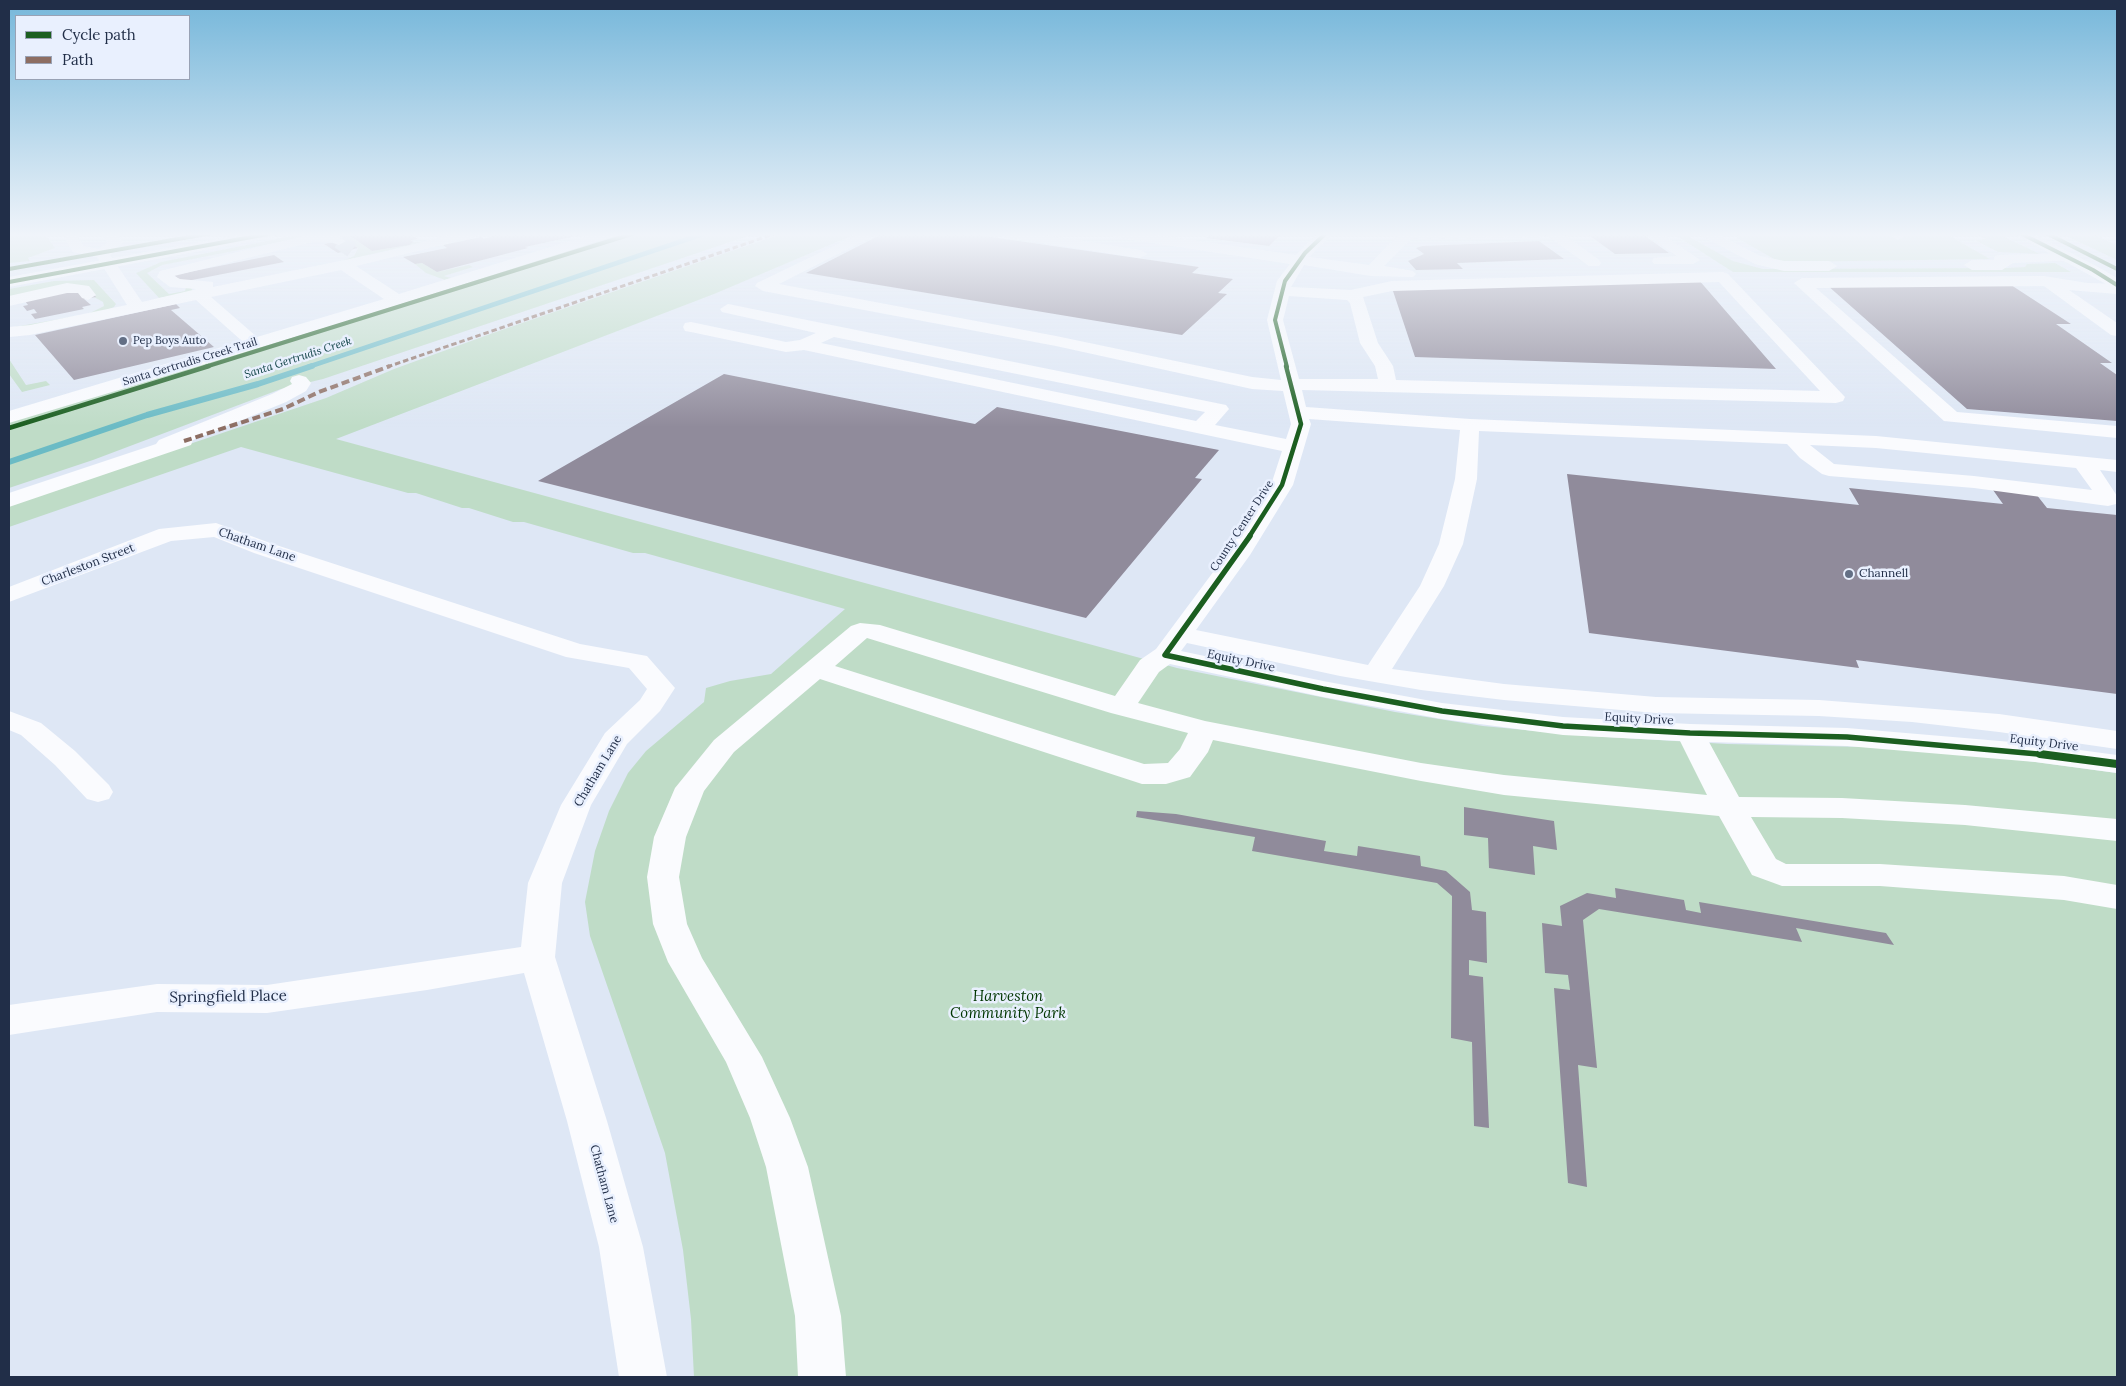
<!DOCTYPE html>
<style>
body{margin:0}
#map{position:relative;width:2126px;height:1386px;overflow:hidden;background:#dee7f5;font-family:Lora,serif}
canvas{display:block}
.frame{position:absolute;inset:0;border:10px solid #212e48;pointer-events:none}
.legend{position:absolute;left:15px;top:15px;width:175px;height:65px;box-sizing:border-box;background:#e9f0fe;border:1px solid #99a2b5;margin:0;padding:6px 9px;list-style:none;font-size:15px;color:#212e48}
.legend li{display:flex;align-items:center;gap:10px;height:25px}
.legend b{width:25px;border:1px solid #99a2b5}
</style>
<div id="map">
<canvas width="2126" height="1386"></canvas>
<div class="frame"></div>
<ul class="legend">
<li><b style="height:6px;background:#1b5e20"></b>Cycle path</li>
<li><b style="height:6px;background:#8d6e63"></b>Path</li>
</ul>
</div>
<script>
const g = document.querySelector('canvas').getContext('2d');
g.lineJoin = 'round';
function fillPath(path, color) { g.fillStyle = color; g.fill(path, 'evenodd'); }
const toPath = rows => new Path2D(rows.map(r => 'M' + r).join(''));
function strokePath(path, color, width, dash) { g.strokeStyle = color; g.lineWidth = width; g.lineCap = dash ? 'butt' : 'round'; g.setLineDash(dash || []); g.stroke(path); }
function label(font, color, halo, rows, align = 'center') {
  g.font = font + ' Lora,serif'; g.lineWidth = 5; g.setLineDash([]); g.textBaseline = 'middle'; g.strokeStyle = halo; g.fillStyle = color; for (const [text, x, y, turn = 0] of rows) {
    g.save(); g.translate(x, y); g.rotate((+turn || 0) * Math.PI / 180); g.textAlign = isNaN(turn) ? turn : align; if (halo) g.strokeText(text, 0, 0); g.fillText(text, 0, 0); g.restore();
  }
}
fillPath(toPath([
 [9,233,44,233,55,248,28,258,30,261,9,263],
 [307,233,346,233,372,251,403,246,413,242,424,242,342,261,354,256,358,248,339,236,311,236,162,265,147,273,169,294,185,291,186,287,190,287,194,292,159,298,136,273,161,262],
 [618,233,757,233,323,379,281,389,93,460,9,488,9,422],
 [784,233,858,233,714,294,336,439,1177,668,1395,712,1483,726,1589,736,1727,744,1864,747,1984,755,2117,773,2117,1377,694,1377,691,1319,683,1250,665,1153,590,936,585,902,595,851,609,811,628,773,646,751,704,702,706,688,730,681,771,674,845,609,645,553,633,553,524,522,513,522,469,508,462,508,416,493,408,493,241,447,9,527,9,505,326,398,394,369,493,333],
 [1672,233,1682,233,1733,261,1763,269,2007,268,2025,267,2027,264,2055,263,2071,272,1733,272],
 [1738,233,1945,233,1990,259,1786,262,1774,259,1737,238],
 [1975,233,1996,233,2040,254,1998,252,1975,240,1986,239],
 [2060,233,2090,233,2117,245,2117,260],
 [422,263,437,272,469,265,473,267,444,276,451,278,445,280,426,273,415,264],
 [94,280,116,304,114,307,107,310,29,326,9,328,88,314,104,306,103,302,94,297,96,296,94,294,48,289,9,298,9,289,54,281],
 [9,359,26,385,46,381,50,385,22,392,9,374]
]), '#bfdcc7');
strokePath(toPath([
 [308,367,706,233]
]), '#6bbbc5', 5);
strokePath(toPath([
 [9,462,147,415,258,384,312,366]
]), '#6bbbc5', 6);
fillPath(toPath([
 [346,233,407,233,418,239,411,240,413,242,409,245,372,251],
 [502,233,585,234,525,247,528,248,437,272,422,263,415,264,403,257,447,248,443,245,481,237,484,239],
 [884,233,963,233,1199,267,1192,273,1233,279,1218,293,1227,294,1182,335,806,273],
 [1212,233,1282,233,1269,246,1206,238],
 [1586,233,1641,233,1669,253,1615,254],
 [344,240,358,248,338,253,324,244],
 [1539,241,1564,259,1457,263,1463,269,1416,270,1408,261,1424,254,1416,248,1422,246],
 [274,255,284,262,182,282,174,275],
 [1698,279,1776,369,1415,357,1392,288],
 [1827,285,2011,285,2071,324,2056,324,2112,363,2100,363,2117,375,2117,421,1967,409],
 [66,289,94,294,96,297,84,299,91,305,82,307,84,309,35,319,31,314,37,313,34,309,27,311,23,306,28,305,25,301],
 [176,304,180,308,171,310,214,347,74,380,35,335],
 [724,374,975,424,997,407,1219,450,1195,478,1202,479,1086,618,538,481],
 [1567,474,1859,505,1849,488,2003,504,1993,490,2036,494,2047,508,2117,515,2117,694,1856,660,1859,668,1589,633],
 [1464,807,1554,821,1557,850,1533,846,1535,875,1489,868,1488,838,1464,835],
 [1137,811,1176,814,1326,841,1324,851,1357,856,1358,846,1420,856,1421,866,1446,871,1470,892,1472,910,1486,912,1487,963,1469,960,1469,975,1483,977,1489,1128,1474,1126,1472,1042,1451,1038,1452,896,1437,883,1252,851,1255,837,1136,817],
 [1615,888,1684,900,1686,910,1701,913,1699,902,1886,933,1894,945,1796,928,1802,942,1599,909,1583,920,1597,1068,1578,1065,1587,1187,1568,1183,1554,988,1570,990,1568,975,1545,973,1542,923,1562,926,1560,906,1587,893,1616,898]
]), '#908b9b');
strokePath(toPath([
 [339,241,352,250]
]), '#b8c2d2', 16, [16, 8]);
fillPath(toPath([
 [62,233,76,233,83,246,99,249,108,242,100,233,115,233,123,242,110,255,142,302,197,289,170,287,157,277,160,271,312,234,333,234,346,241,339,245,330,242,312,242,174,276,180,279,213,282,213,287,384,252,457,233,480,233,478,236,356,266,399,294,596,233,617,233,615,236,348,321,9,423,9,411,242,341,196,300,30,335,9,337,9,327,30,325,127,305,97,257,73,252,62,233],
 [341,270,384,299,257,337,211,297,341,270],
 [861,233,879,233,779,284,1056,336,1252,377,1281,380,1267,320,1277,281,1290,264,1115,237,1108,233,1140,233,1296,255,1318,233,1333,233,1309,257,1369,265,1400,233,1562,233,1599,260,1601,263,1599,266,1589,266,1547,235,1541,237,1411,239,1384,266,1413,271,1416,274,1413,277,1371,276,1304,265,1291,287,1351,290,1392,281,1723,272,1728,274,1845,397,1843,401,1836,403,1302,390,1306,407,1470,419,1876,436,2117,460,2117,472,2100,470,2117,496,2116,504,2108,506,1974,488,1829,476,1822,474,1800,458,1787,444,1479,431,1477,479,1463,544,1444,586,1392,669,1504,684,1656,697,1819,700,1999,714,2117,731,2117,749,1999,732,1912,722,1819,716,1656,713,1504,700,1421,690,1340,676,1187,643,1181,651,1323,681,1442,703,1563,717,1690,724,1847,728,2035,744,2117,755,2117,773,2035,762,1847,746,1709,742,1739,797,1842,798,1965,805,2117,819,2117,841,1965,825,1842,818,1751,817,1776,859,1786,864,1880,864,2064,876,2117,885,2117,909,2064,900,1880,886,1782,886,1752,875,1719,816,1504,795,1421,781,1213,740,1208,752,1190,777,1166,784,1142,784,820,679,734,752,704,791,686,837,679,877,687,924,702,958,762,1057,790,1118,808,1167,841,1316,846,1377,798,1377,795,1316,766,1167,750,1118,726,1062,668,962,653,924,647,877,654,837,675,788,714,740,851,626,860,623,880,625,1115,696,1140,660,1156,649,1228,552,1271,485,1282,451,804,350,786,352,691,332,685,331,683,327,685,323,691,322,786,342,800,340,816,333,722,312,720,309,728,304,1226,405,1229,409,1215,425,1286,439,1291,424,1283,391,1252,389,1056,346,763,291,755,286,757,283,861,233],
 [1719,282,1820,391,1396,380,1393,366,1378,343,1363,297,1392,291,1719,282],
 [1289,296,1347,300,1350,303,1360,343,1375,366,1378,379,1299,379,1283,320,1289,296],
 [834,337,1205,412,1196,421,821,343,834,337],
 [1309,419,1460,430,1455,479,1439,544,1420,586,1368,665,1196,630,1250,555,1293,485,1311,424,1309,419],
 [1810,445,1876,448,2076,468,2092,490,1974,476,1834,464,1810,445],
 [867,638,1111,713,1188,733,1180,749,1168,763,1144,764,835,666,867,638],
 [1170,664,1323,697,1442,719,1563,735,1680,741,1707,795,1504,775,1421,763,1205,721,1138,703,1159,672,1170,664],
 [997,233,1031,233,1140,250,1147,254,1140,258,1004,237,997,233],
 [1644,233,1660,233,1700,260,1693,264,1654,264,1652,261,1654,258,1677,256,1644,233],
 [1696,233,1714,233,1760,256,1784,261,1829,261,1837,266,1829,271,1784,271,1755,264,1696,233],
 [1885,233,1903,233,1905,236,1898,240,1885,233],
 [2069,253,2074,254,2076,257,2074,260,2013,263,2002,270,1972,270,1964,265,1972,260,1994,260,1995,256,2000,255,2069,253],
 [2044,276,2087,283,2117,284,2117,294,2069,290,2117,323,2117,336,2111,335,2044,286,1816,288,1957,412,2117,426,2117,438,1944,421,1794,283,1802,278,2044,276],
 [67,283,89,286,96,295,88,300,82,298,78,293,67,293,9,306,9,296,67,283],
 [299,375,306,377,311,383,306,391,286,402,193,440,191,445,9,507,9,493,156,444,159,440,272,394,292,384,290,381,292,377,299,375],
 [216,523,270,543,580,644,647,656,675,688,660,711,627,744,591,805,562,883,555,957,607,1121,643,1247,667,1377,619,1377,599,1247,567,1121,524,973,427,990,267,1013,157,1012,9,1035,9,1005,157,984,267,985,521,947,528,883,561,805,605,733,640,700,647,689,629,668,566,657,254,553,214,537,171,541,9,602,9,587,159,529,216,523],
 [9,711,41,723,75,751,109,785,113,792,109,799,98,802,87,799,55,765,21,735,9,730,9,711]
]), '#fafbfe');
fillPath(toPath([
 [251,233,280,233,273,237,9,287,9,277,251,233],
 [2013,233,2031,233,2098,267,2117,278,2117,290,2013,233]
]), '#fafbfe');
strokePath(toPath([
 [387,367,777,233]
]), '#8d6e63', 3, [5.5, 3]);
strokePath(toPath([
 [184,441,283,409,319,392,390,366]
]), '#8d6e63', 4, [8, 4]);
strokePath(toPath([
 [2020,233,2093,270,2117,285],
 [2046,233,2117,269],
 [9,269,212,233],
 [9,282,273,233],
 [205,367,635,233],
 [1287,367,1275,320,1285,281,1305,253,1326,233]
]), '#1b5e20', 4);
strokePath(toPath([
 [9,428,209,366],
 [1249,537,1282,485,1301,424,1286,366]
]), '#1b5e20', 4.5);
strokePath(toPath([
 [1250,536,1165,655,1323,689,1442,711,1563,726,1690,733,1847,737,2049,755]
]), '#1b5e20', 5.5);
strokePath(toPath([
 [2040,754,2117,764]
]), '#1b5e20', 8);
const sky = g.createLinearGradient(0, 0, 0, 427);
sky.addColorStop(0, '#76b7da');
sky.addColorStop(0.55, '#f0f4fa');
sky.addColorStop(1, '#f0f4fa00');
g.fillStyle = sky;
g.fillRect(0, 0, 2126, 427);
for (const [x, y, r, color] of [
 [123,341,5,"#636f85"],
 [1849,574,5,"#636f85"]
]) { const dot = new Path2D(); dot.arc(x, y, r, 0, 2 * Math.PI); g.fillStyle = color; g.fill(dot); strokePath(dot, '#e9f0fe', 2); }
label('11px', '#212e48', '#e9f0fe', [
 ["Pep Boys Auto",133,341]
], 'left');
label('italic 11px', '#083b3f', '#e9f0fe', [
 ["Santa Gertrudis Creek",298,358,-18]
]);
label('11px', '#212e48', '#e9f0fe', [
 ["Santa Gertrudis Creek Trail",190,362,-17],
 ["County Center Drive",1242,526,-57]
]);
label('12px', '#212e48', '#e9f0fe', [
 ["Chatham Lane",257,545,19],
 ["Charleston Street",88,565,-21],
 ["Equity Drive",1241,661,12],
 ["Equity Drive",1639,719,3],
 ["Equity Drive",2044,743,7],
 ["Chatham Lane",598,771,-59],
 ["Chatham Lane",604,1184,75]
]);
label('12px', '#212e48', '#e9f0fe', [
 ["Channell",1859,574]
], 'left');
label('15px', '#212e48', '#e9f0fe', [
 ["Springfield Place",228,997,-1]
]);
label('italic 15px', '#003600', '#e9f0fe', [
 ["Harveston",1008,997],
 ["Community Park",1008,1014]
]);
</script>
